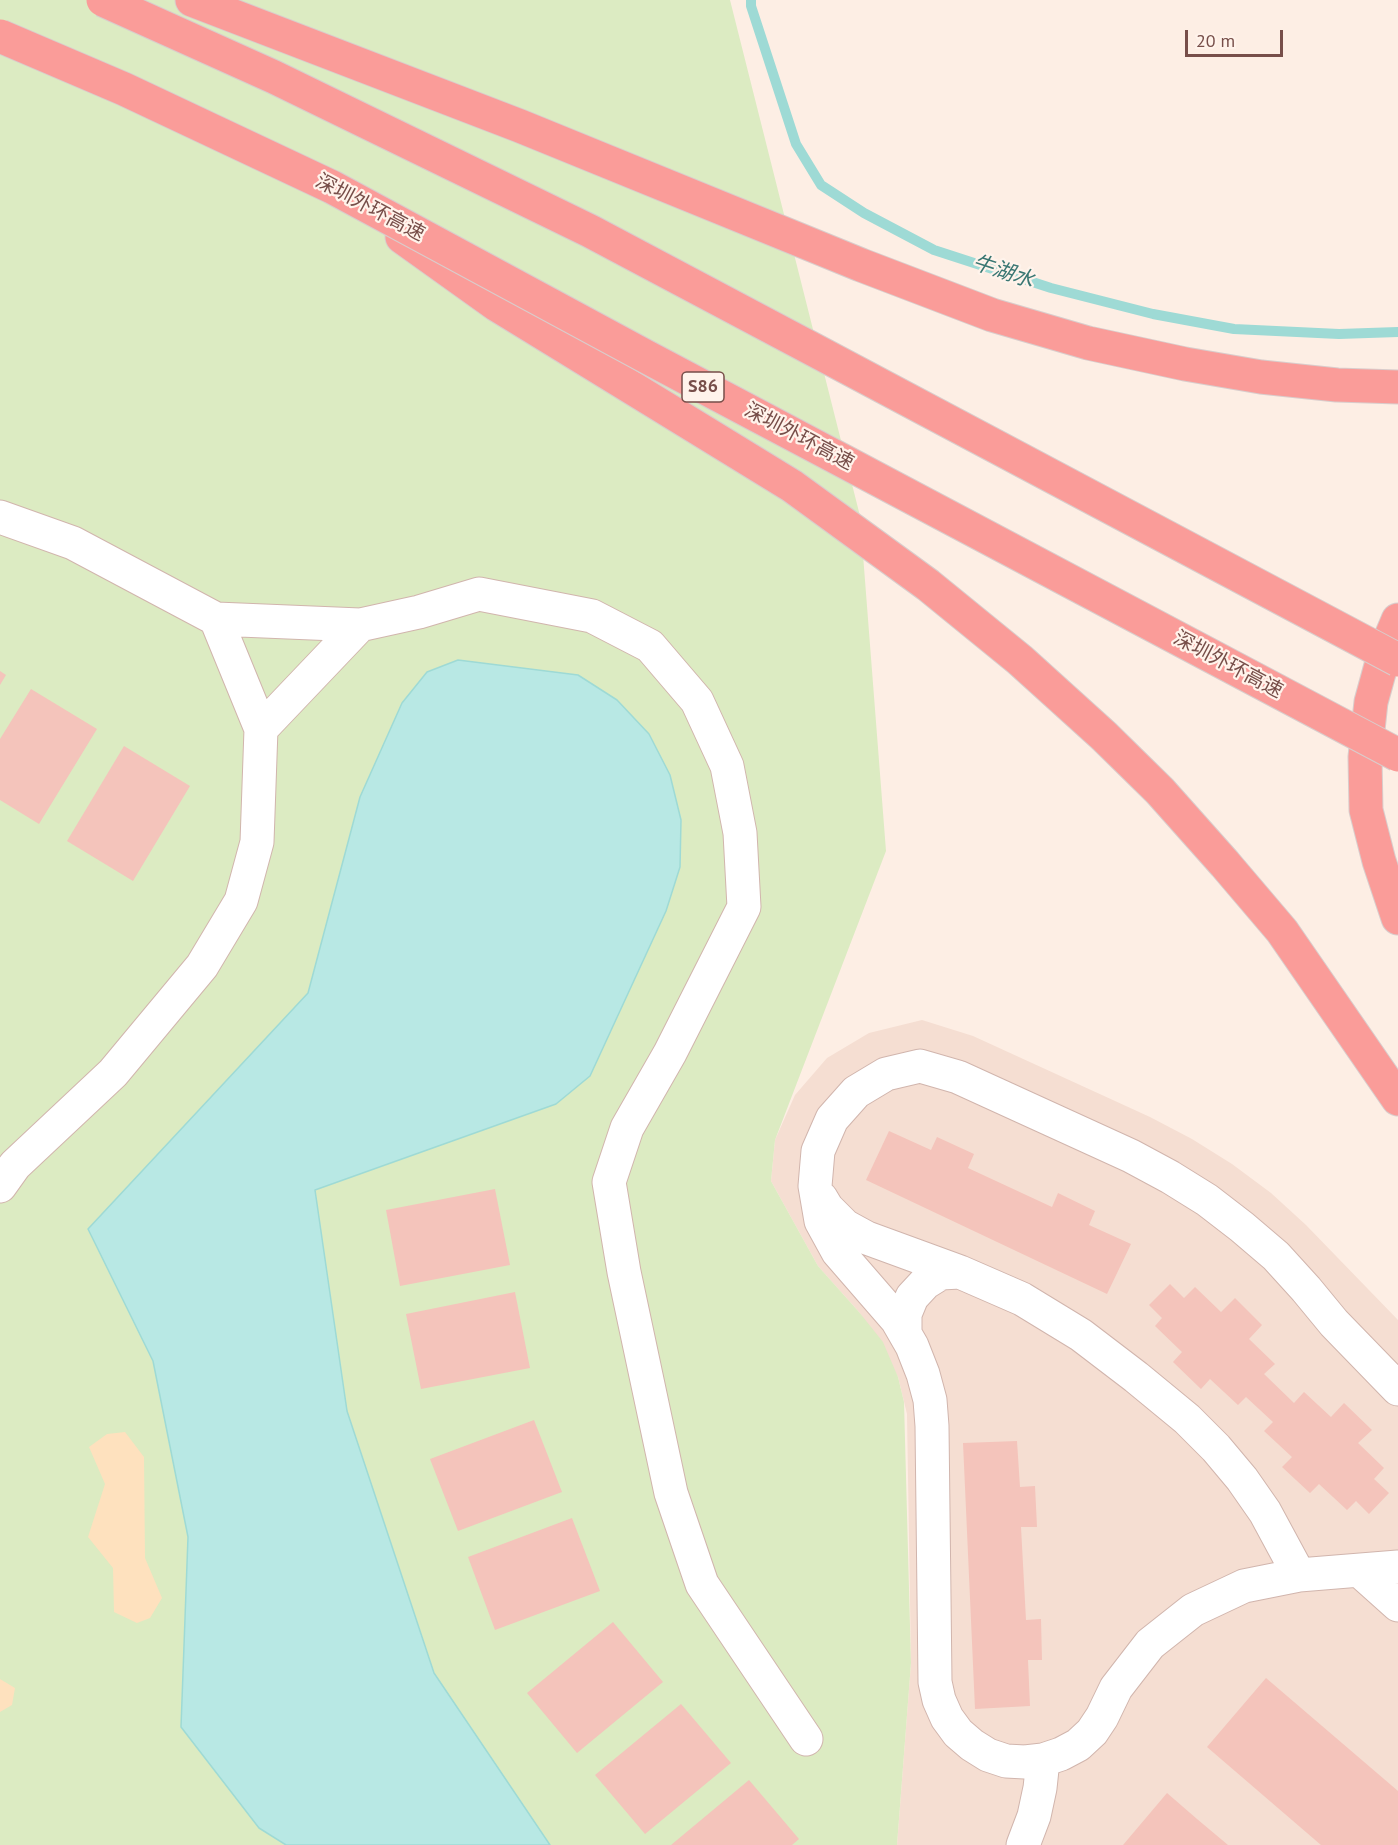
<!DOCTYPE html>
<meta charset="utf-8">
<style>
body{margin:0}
#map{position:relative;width:1398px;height:1845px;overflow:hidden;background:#fdeee4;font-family:"PT Sans",sans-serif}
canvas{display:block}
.scale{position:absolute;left:1185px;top:30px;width:98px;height:27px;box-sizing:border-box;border:3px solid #774e49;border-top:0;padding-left:8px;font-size:18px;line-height:21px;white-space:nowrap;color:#774e49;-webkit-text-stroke:4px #fff3eb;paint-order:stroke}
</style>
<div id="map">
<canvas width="1398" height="1845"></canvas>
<div class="scale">20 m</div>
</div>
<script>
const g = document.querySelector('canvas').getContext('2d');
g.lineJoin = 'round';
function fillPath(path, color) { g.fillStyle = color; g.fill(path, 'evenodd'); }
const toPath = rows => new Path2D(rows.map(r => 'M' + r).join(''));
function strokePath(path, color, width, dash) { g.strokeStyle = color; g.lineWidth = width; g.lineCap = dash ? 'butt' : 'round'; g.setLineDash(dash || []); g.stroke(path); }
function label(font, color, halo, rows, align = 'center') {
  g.font = font + ' "PT Sans","Noto Sans SC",sans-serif'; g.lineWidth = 4.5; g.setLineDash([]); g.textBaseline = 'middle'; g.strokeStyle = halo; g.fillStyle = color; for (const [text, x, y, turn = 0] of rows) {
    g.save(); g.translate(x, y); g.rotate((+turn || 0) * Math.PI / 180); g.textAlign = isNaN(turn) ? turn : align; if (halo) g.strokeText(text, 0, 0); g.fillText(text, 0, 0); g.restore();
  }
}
fillPath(toPath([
 [922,1020,973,1036,1150,1117,1192,1139,1232,1164,1271,1193,1306,1225,1398,1320,1398,1845,897,1845,911,1663,907,1414,898,1377,859,1312,818,1266,771,1181,775,1140,795,1095,827,1058,869,1033]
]), '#f5ded2');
fillPath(toPath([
 [0,0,730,0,860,516,886,851,775,1140,771,1181,818,1266,859,1312,883,1342,898,1377,904,1402,911,1663,897,1845,0,1845]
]), '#dcebc2');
fillPath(toPath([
 [125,1432,144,1457,145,1558,162,1598,150,1618,137,1623,114,1612,113,1568,88,1537,105,1484,89,1447,107,1434],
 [0,1679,15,1688,12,1705,0,1712]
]), '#fee1be');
const water = toPath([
 [458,660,578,675,617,700,649,734,670,775,681,820,680,867,666,911,590,1076,556,1104,315,1190,347,1411,434,1673,550,1845,286,1845,259,1828,181,1727,188,1537,153,1361,88,1229,308,993,360,797,402,703,427,672,458,660]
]);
fillPath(water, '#b8e8e4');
strokePath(water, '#9edad5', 1.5);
strokePath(toPath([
 [751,0,751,6,796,144,821,185,864,213,934,250,1051,288,1153,314,1234,329,1339,334,1398,332]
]), '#9edad5', 10);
fillPath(toPath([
 [0,671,6,675,0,685],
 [31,689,97,729,39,824,0,800,0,739],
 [124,746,190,786,133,881,67,841],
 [889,1131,931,1150,937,1137,974,1154,968,1168,1052,1207,1058,1193,1095,1211,1089,1225,1131,1244,1107,1294,866,1180],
 [495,1189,510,1265,400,1286,386,1210],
 [1170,1284,1184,1298,1195,1287,1221,1312,1235,1298,1262,1325,1249,1339,1275,1364,1264,1374,1294,1403,1304,1392,1331,1417,1344,1403,1372,1430,1358,1443,1384,1468,1374,1479,1389,1493,1369,1514,1356,1501,1347,1510,1319,1484,1310,1493,1282,1467,1292,1457,1264,1431,1273,1422,1246,1397,1238,1405,1210,1379,1201,1389,1173,1362,1182,1352,1155,1326,1162,1318,1149,1305],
 [515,1292,530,1368,421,1389,406,1314],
 [534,1420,562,1492,458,1531,430,1459],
 [1017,1441,1020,1487,1035,1486,1037,1527,1021,1527,1026,1620,1041,1619,1042,1660,1028,1660,1030,1706,975,1709,963,1443],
 [572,1518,600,1591,495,1630,468,1557],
 [613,1622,663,1682,577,1753,527,1693],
 [1266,1678,1398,1791,1398,1845,1321,1845,1207,1747],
 [681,1704,731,1763,645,1834,595,1775],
 [749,1780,799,1839,792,1845,671,1845],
 [1167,1793,1197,1819,1228,1845,1123,1845]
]), '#f4c4bb');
const minor = toPath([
 [0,517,73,543,216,619,360,625,419,612,479,594,592,616,650,646,697,701,727,766,740,833,744,907,670,1053,627,1128,609,1182,624,1272,671,1493,702,1584,806,1739],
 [261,729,360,625],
 [0,1186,15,1165,113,1073,202,966,241,901,257,842,261,729,216,619],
 [821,1198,827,1208,845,1226,867,1238,960,1272,1022,1299,1081,1335,1136,1377,1187,1419,1216,1448,1242,1479,1265,1512,1299,1575],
 [905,1334,905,1314,912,1297,925,1283,941,1273,960,1272],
 [1398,1389,1334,1323,1306,1289,1276,1256,1242,1227,1207,1200,1170,1177,1131,1156,958,1077,920,1066,886,1074,856,1092,832,1119,818,1151,815,1186,821,1221,838,1252,897,1320,912,1346,923,1374,930,1400,932,1426,935,1682,939,1700,947,1718,958,1733,972,1745,988,1755,1006,1761,1025,1762,1043,1760,1061,1754,1078,1745,1092,1732,1102,1717,1116,1688,1150,1644,1193,1610,1244,1586,1299,1575,1398,1567],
 [1360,1571,1398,1605],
 [1023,1845,1034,1816,1040,1788,1043,1760]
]);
const highway = toPath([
 [192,0,520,126,861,265,992,315,1088,343,1185,364,1261,377,1337,385,1398,387],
 [402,237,497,305,792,486,928,585,1020,660,1104,736,1160,791,1225,864,1282,931,1398,1099],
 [1398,620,1385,651,1371,702,1365,757,1366,810,1379,861,1398,918]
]);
strokePath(minor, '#d1b5ad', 35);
strokePath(highway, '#d9cdcc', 35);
strokePath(minor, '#fff', 33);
strokePath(highway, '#fa9c99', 33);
const highwayBridge = toPath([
 [103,0,274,77,590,231,1398,660],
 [0,36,124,89,332,187,645,356,1398,755]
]);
strokePath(highwayBridge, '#d9cdcc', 35, []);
strokePath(highwayBridge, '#fa9c99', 33);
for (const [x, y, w] of [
 [703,387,42]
]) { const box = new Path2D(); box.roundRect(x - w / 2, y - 15, w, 30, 4.5); g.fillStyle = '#fff3eb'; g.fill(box); strokePath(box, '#774e49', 1.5); }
label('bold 18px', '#774e49', null, [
 ["S86",703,387]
]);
label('20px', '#774e49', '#fff3eb', [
 ["深圳外环高速",370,208,28],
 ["深圳外环高速",799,437,28],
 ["深圳外环高速",1228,665,28]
]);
label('italic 21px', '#397672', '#fff3eb', [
 ["牛湖水",1003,272,18]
]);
</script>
